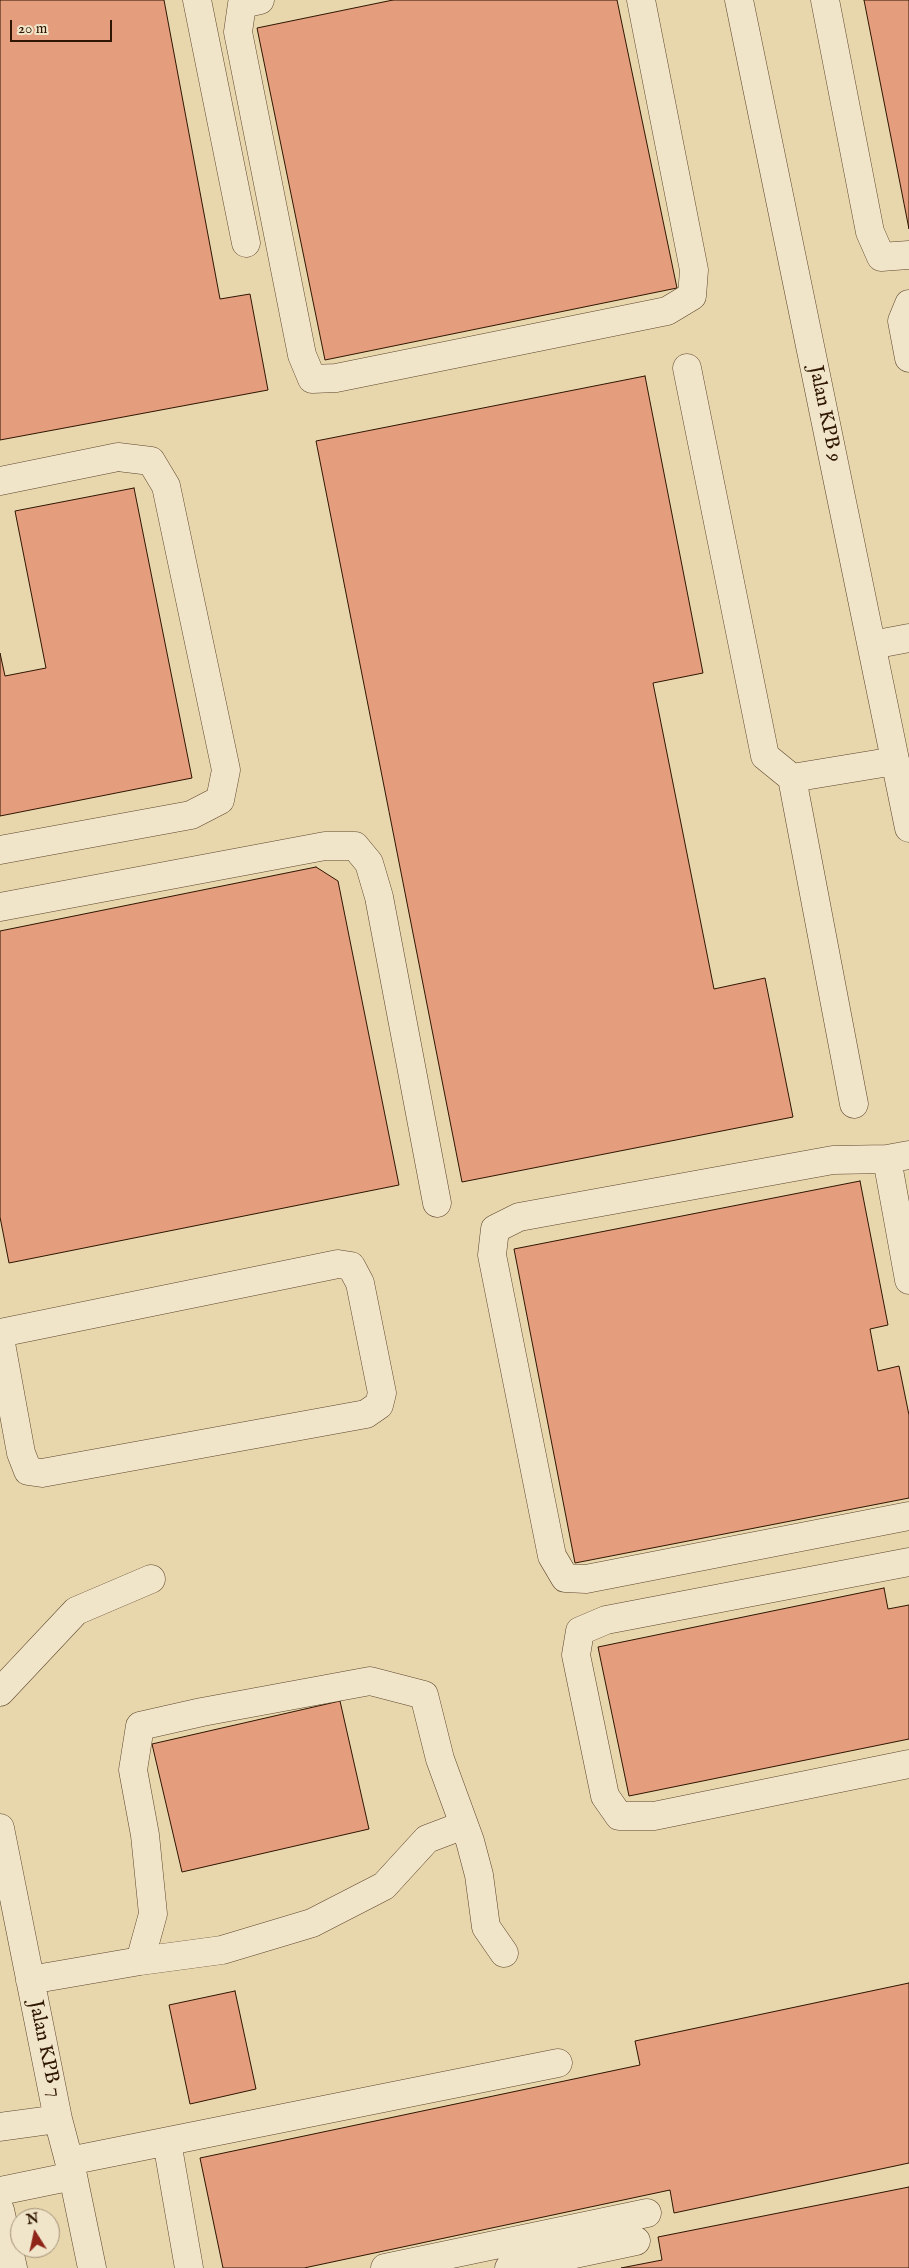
<!DOCTYPE html>
<style>
body{margin:0}
#map{position:relative;width:909px;height:2268px;overflow:hidden;background:#e8d6ac;font-family:"IM FELL English",serif}
canvas{display:block}
.north{position:absolute;left:10px;top:2208px;width:50px;height:50px;box-sizing:border-box;background:#f0e4c9;border:1px solid #a39279;border-radius:50%;rotate:350deg;font-size:14px;font-weight:700;line-height:20px;text-align:center;color:#2f1602}
.north::after{content:'';display:block;margin:auto;width:18px;height:22px;background:#8f2418;clip-path:polygon(50% 0,100% 100%,50% 72%,0 100%)}
.scale{position:absolute;left:10px;top:20px;width:102px;height:22px;box-sizing:border-box;border:2px solid #2f1602;border-top:0;padding-left:6px;font-size:15px;line-height:18px;white-space:nowrap;color:#2f1602;-webkit-text-stroke:4px #f0e4c9;paint-order:stroke}
</style>
<div id="map">
<canvas width="909" height="2268"></canvas>
<div class="north">N</div>
<div class="scale">20 m</div>
</div>
<script>
const g = document.querySelector('canvas').getContext('2d');
g.lineJoin = 'round';
function fillPath(path, color) { g.fillStyle = color; g.fill(path, 'evenodd'); }
const toPath = rows => new Path2D(rows.map(r => 'M' + r).join(''));
function strokePath(path, color, width, dash) { g.strokeStyle = color; g.lineWidth = width; g.lineCap = dash ? 'butt' : 'round'; g.setLineDash(dash || []); g.stroke(path); }
function label(font, color, halo, rows, align = 'center') {
  g.font = font + ' "IM FELL English",serif'; g.lineWidth = 4.5; g.setLineDash([]); g.textBaseline = 'middle'; g.strokeStyle = halo; g.fillStyle = color; for (const [text, x, y, turn = 0] of rows) {
    g.save(); g.translate(x, y); g.rotate((+turn || 0) * Math.PI / 180); g.textAlign = isNaN(turn) ? turn : align; if (halo) g.strokeText(text, 0, 0); g.fillText(text, 0, 0); g.restore();
  }
}
const building = toPath([
 [0,0,164,0,220,299,250,294,268,390,0,440,0,0],
 [393,0,617,0,677,288,325,360,257,28,393,0],
 [864,0,909,0,909,229,864,0],
 [645,376,703,673,653,683,714,989,765,978,793,1117,462,1182,316,441,645,376],
 [134,488,192,778,0,816,0,653,5,676,46,668,15,511,134,488],
 [316,867,338,881,399,1185,9,1263,0,1217,0,931,316,867],
 [860,1181,888,1325,870,1329,878,1371,899,1366,909,1415,909,1498,575,1563,514,1249,860,1181],
 [884,1588,888,1609,909,1605,909,1739,629,1796,598,1647,884,1588],
 [340,1701,369,1829,182,1872,152,1744,340,1701],
 [909,1983,909,2163,674,2213,670,2190,304,2268,223,2268,200,2158,640,2065,635,2041,909,1983],
 [235,1991,256,2089,190,2104,169,2005,235,1991],
 [909,2187,909,2268,621,2268,662,2260,658,2237,909,2187]
]);
fillPath(building, '#e49d7d');
strokePath(building, '#2f1602', 1);
const minor = toPath([
 [197,0,246,243],
 [260,0,242,4,238,32,302,355,312,379,336,378,667,311,692,296,694,270,641,0],
 [739,0,909,828],
 [825,0,870,232,881,257,909,255],
 [909,304,902,321,909,358],
 [687,368,765,756,792,778,895,761],
 [0,481,118,457,151,461,166,486,226,770,220,800,191,815,0,850],
 [872,645,909,638],
 [792,778,854,1104],
 [0,907,325,846,355,846,369,863,379,897,437,1203],
 [909,1155,887,1159,833,1160,519,1217,495,1229,492,1255,552,1556,565,1578,586,1579,909,1516],
 [887,1159,909,1280],
 [0,1333,338,1264,351,1266,360,1283,382,1393,379,1405,366,1414,42,1473,28,1471,21,1453,0,1338],
 [909,1562,606,1620,580,1631,576,1655,605,1796,619,1816,654,1816,909,1764],
 [0,1692,76,1611,151,1579],
 [0,1828,58,2119,73,2176,92,2268],
 [140,1961,222,1950,312,1923,384,1886,427,1839,464,1825],
 [30,1980,140,1961,153,1914,145,1835,133,1770,140,1726,202,1712,370,1681,424,1695,440,1759,470,1841,479,1875,486,1927,504,1953],
 [0,2127,58,2119],
 [167,2142,189,2268],
 [69,2161,558,2063],
 [0,2191,73,2176],
 [0,2210,13,2268],
 [385,2268,647,2213],
 [509,2268,636,2241]
]);
strokePath(minor, '#5d462c', 29);
strokePath(minor, '#f0e4c9', 28);
label('20px', '#2f1602', '#f0e4c9', [
 ["Jalan KPB 9",824,414,78],
 ["Jalan KPB 7",44,2049,78]
]);
</script>
